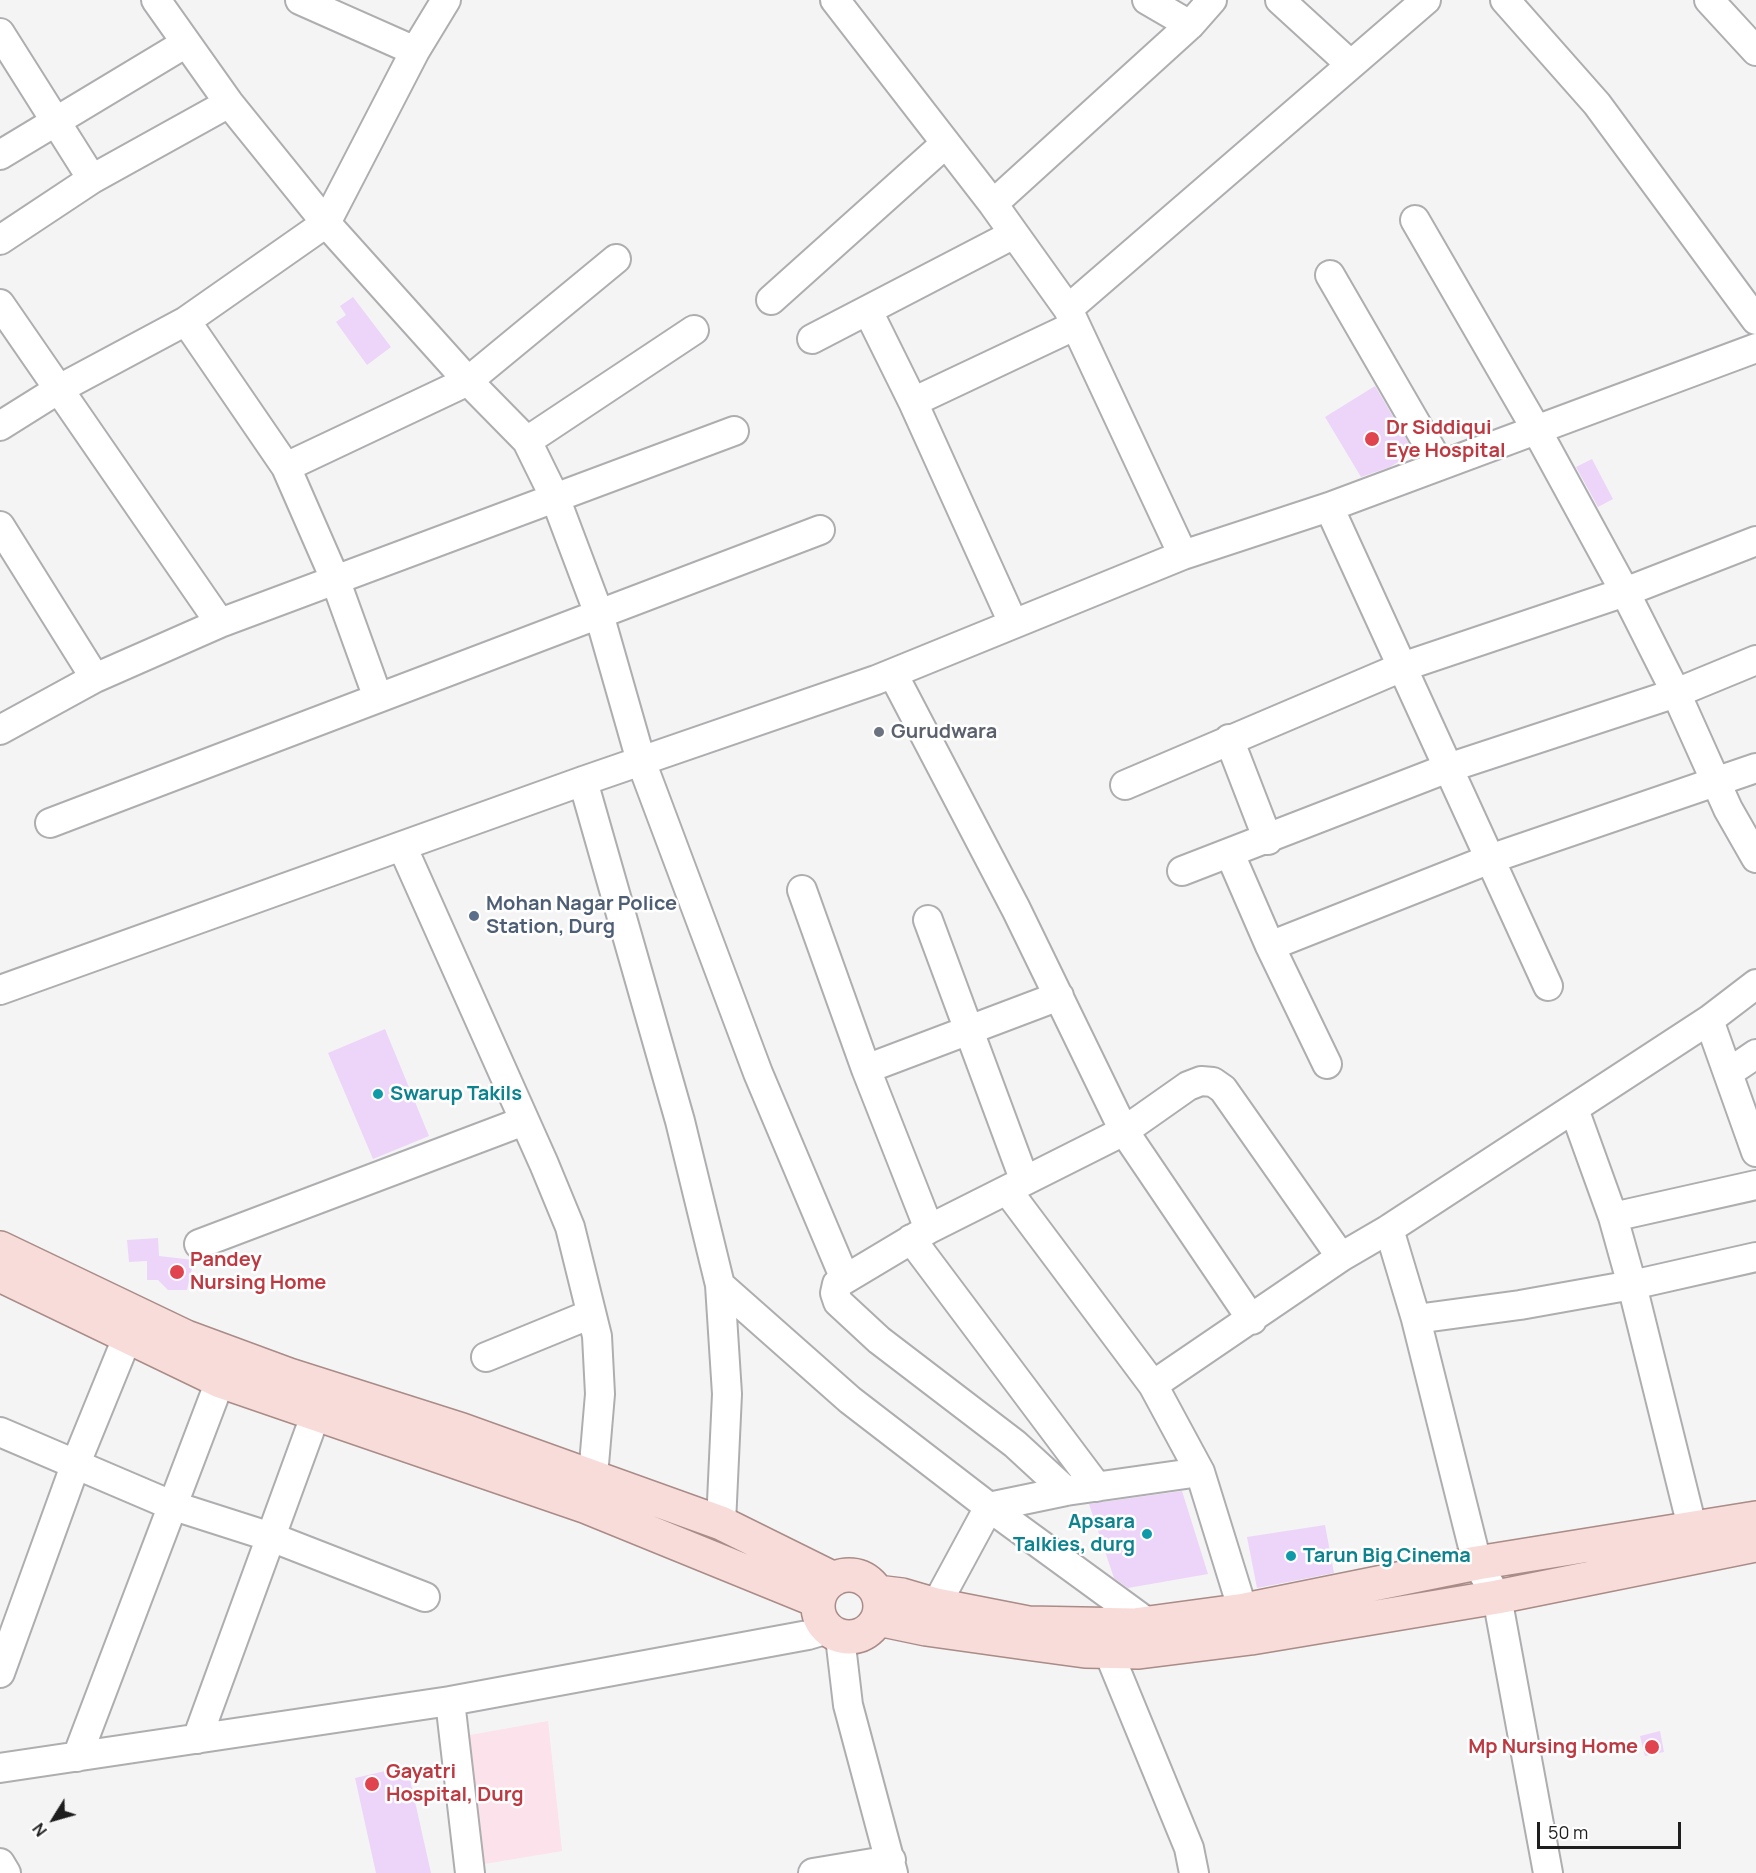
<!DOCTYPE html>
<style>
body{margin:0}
#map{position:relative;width:1756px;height:1873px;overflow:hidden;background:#f4f4f5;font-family:Manrope,sans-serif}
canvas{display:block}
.north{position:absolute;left:24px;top:1789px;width:60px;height:60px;-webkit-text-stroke:4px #fff;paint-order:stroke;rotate:233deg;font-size:16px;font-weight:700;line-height:24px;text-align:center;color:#1e1e1f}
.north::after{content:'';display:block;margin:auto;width:21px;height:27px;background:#1e1e1f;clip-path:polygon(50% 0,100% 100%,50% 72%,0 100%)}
.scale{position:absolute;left:1537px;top:1822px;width:144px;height:27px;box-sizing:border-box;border:3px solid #1e1e1f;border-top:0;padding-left:8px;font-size:18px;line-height:21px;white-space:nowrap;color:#1e1e1f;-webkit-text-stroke:4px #fff;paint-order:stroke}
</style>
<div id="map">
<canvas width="1756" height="1873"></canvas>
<div class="north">N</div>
<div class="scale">50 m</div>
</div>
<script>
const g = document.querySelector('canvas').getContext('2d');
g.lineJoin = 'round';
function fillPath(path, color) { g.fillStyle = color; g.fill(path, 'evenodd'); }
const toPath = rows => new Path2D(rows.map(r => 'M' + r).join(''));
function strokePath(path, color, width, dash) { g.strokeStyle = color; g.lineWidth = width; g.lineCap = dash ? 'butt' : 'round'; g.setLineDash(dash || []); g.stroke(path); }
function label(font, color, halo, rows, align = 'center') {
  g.font = font + ' Manrope,sans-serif'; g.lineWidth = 5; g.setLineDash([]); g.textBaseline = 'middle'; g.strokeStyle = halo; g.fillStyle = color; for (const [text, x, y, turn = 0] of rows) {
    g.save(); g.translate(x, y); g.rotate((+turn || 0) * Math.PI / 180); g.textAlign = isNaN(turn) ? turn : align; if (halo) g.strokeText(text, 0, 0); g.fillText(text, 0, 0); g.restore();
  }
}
fillPath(toPath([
 [548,1721,562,1851,484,1864,459,1737]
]), '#fce2ea');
fillPath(toPath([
 [353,297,391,347,367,365,336,322,346,315,340,306],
 [1375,386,1414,452,1390,467,1361,477,1325,417],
 [1592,459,1613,499,1598,507,1576,467],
 [385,1029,429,1136,373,1159,328,1053],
 [158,1238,159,1256,194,1260,187,1290,168,1290,158,1280,147,1280,147,1261,129,1262,127,1240],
 [1182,1491,1208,1574,1128,1588,1114,1578,1089,1504],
 [1325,1525,1334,1573,1257,1588,1247,1537],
 [1660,1731,1664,1752,1645,1756,1640,1736],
 [407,1766,431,1873,376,1873,355,1778]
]), '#ecd5f8');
const minor = toPath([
 [156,0,229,103,326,223,468,381,527,441,556,500,599,614,641,761,758,1073,845,1279],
 [300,0,415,51],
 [835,0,993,204,1068,309,1183,555],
 [1147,0,1190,25],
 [1280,0,1350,64],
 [1505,0,1597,104,1756,320],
 [1709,0,1756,51],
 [0,33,92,179],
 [0,155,186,43],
 [993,204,1190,25,1212,0],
 [1415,220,1536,429,1625,592,1676,693,1728,809,1756,858],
 [0,240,92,179,229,103],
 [1330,275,1440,465],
 [771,300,945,144],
 [0,304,220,623],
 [1068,309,1426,0],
 [868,311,913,402,1013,623],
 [186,321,286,467,468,381,616,259],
 [812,339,1014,234],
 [913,402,1074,326],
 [0,426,59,389,186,321,326,223,415,51,446,0],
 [527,441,694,330],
 [286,467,335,579,378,698],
 [1329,507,1548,986],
 [0,526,95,678],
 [893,674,1016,909,1124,1131,1252,1320],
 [0,730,95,678,220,623,734,431],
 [1229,739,1268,840],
 [583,781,680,1121,720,1285,727,1394,721,1523],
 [1125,785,1402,667,1625,592,1756,541],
 [50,823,820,530],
 [402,846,544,1164,570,1227,597,1336,600,1394,593,1476,588,1499],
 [1230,854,1270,946,1327,1064],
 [1182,871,1448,768,1676,693,1756,660],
 [802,890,866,1069,929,1229],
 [928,920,1024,1179],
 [1270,946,1490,859,1756,768],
 [0,990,583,781,876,680,1183,555,1329,507,1756,348],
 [1709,1020,1756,1152],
 [866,1069,1059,996],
 [1728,1073,1756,1054],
 [1574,1109,1613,1217,1632,1285,1698,1551],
 [1007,1190,1153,1385,1200,1472,1249,1630],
 [1613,1217,1756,1185],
 [1389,1229,1416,1319,1477,1563,1497,1597,1548,1873],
 [911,1239,1097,1487],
 [199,1244,524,1121],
 [720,1285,850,1400,989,1507,1148,1623],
 [1416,1319,1520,1305,1632,1285,1756,1257],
 [486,1357,591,1314],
 [1153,1385,1341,1257,1389,1229,1709,1020,1756,984],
 [0,1432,171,1505,271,1537,425,1597],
 [1066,1491,1015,1444,879,1340,838,1302,835,1293,837,1284,929,1229,1124,1131,1188,1086,1201,1081,1213,1082,1223,1089,1341,1257],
 [928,1625,936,1605,989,1507,1066,1491,1200,1472],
 [840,1637,848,1705,893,1873],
 [1108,1651,1189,1848,1194,1873],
 [0,1673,76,1463,127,1338],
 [197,1739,315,1416],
 [77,1757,220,1381],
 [0,1768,450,1701],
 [0,1863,6,1873],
 [470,1873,450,1701,808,1635,828,1629],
 [813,1873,891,1860]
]);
const major = toPath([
 [0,1248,186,1337,289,1375,462,1430,721,1523,834,1579],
 [0,1275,220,1381,587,1507,818,1601],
 '818 1606a31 31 0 1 1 62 0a31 31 0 1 1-62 0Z',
 [877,1592,902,1595,936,1605,1028,1623,1134,1625,1245,1610,1477,1563,1756,1518],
 [878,1619,926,1629,1026,1643,1085,1651,1139,1652,1251,1638,1497,1597,1756,1545]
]);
strokePath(minor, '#aeaeb0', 32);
strokePath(major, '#a98b87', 36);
strokePath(minor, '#fff', 28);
strokePath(major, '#f8dcd9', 33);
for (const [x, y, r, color] of [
 [1372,439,8,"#e0444e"],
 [879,732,6,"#6b7280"],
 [474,916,6,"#5c6f8a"],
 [378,1094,6,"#0f9aa8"],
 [177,1272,8,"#e0444e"],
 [1147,1534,6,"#0f9aa8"],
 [1291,1556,6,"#0f9aa8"],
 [1652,1747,8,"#e0444e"],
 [372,1784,8,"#e0444e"]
]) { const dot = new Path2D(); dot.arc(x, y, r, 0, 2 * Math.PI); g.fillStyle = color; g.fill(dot); strokePath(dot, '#fff', 2); }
label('bold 20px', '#be3a42', '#fff', [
 ["Dr Siddiqui",1386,428],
 ["Eye Hospital",1386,451],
 ["Pandey",190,1260],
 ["Nursing Home",190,1283],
 ["Mp Nursing Home",1638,1747,"right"],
 ["Gayatri",386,1772],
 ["Hospital, Durg",386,1795]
], 'left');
label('bold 20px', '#5b616d', '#fff', [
 ["Gurudwara",891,732]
], 'left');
label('bold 20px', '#4e5e75', '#fff', [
 ["Mohan Nagar Police",486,904],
 ["Station, Durg",486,927]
], 'left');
label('bold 20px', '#0d838f', '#fff', [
 ["Swarup Takils",390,1094],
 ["Apsara",1135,1522,"right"],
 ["Talkies, durg",1135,1545,"right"],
 ["Tarun Big Cinema",1303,1556]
], 'left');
</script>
